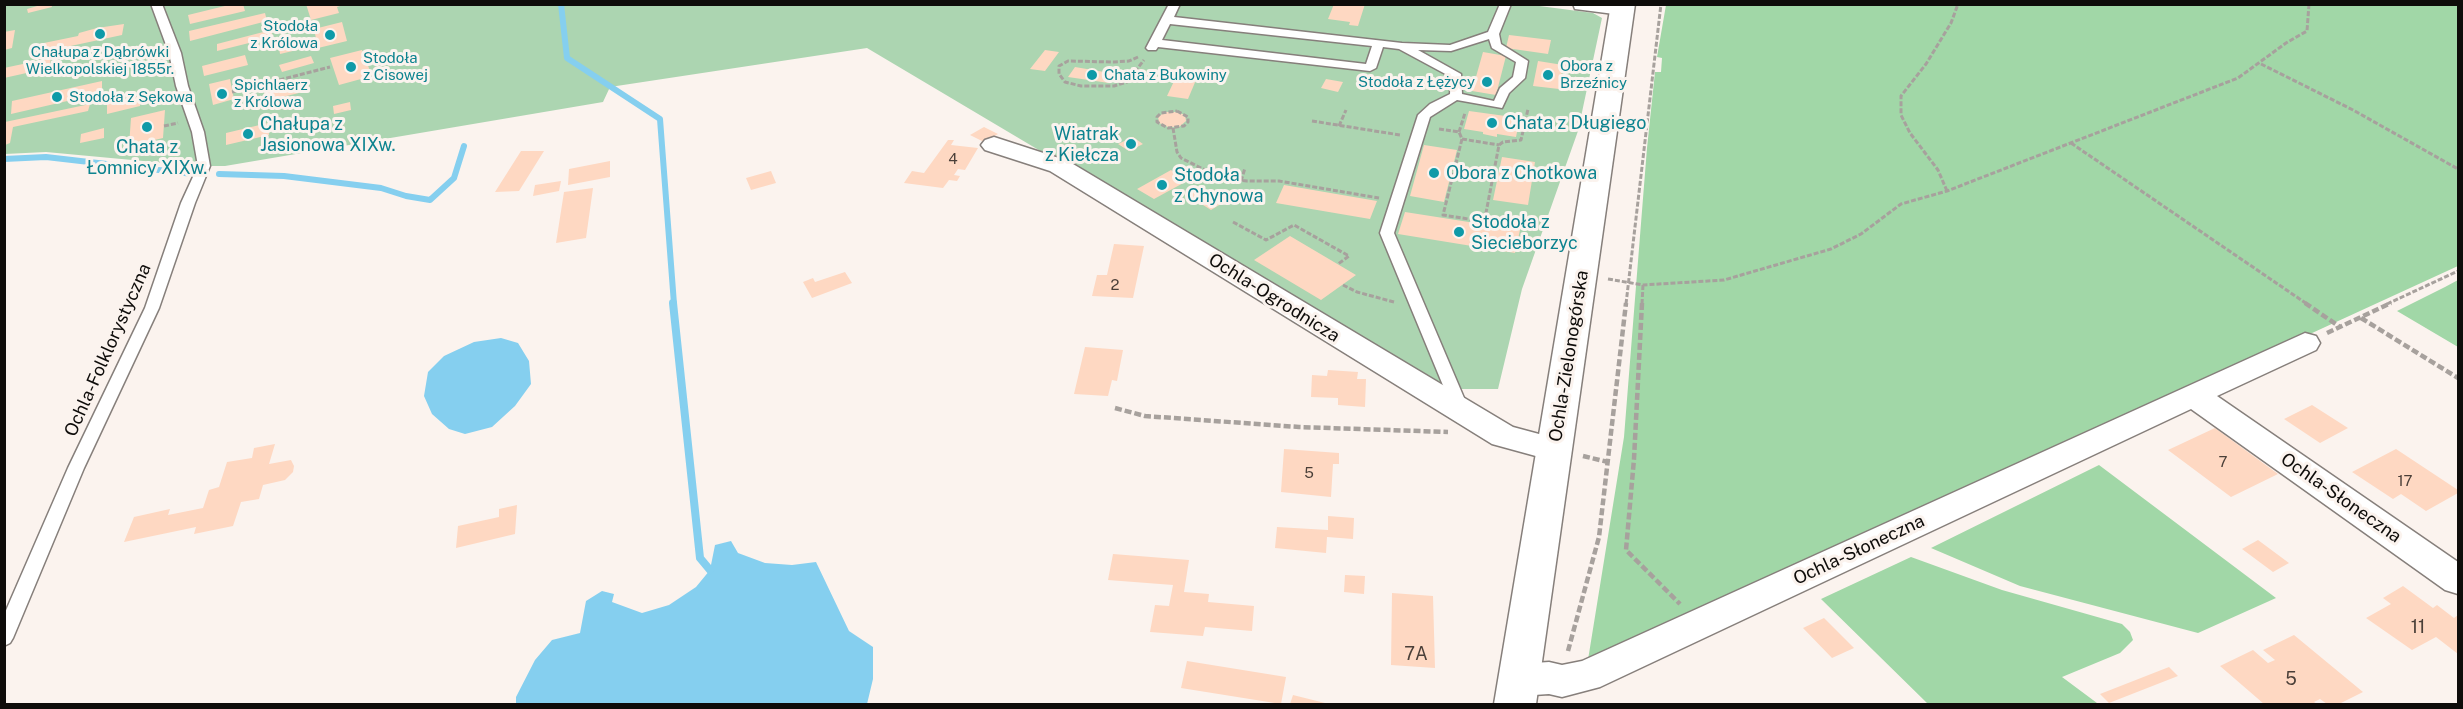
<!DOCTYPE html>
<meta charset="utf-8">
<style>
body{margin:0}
#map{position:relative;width:2463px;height:709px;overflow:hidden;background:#fbf3ee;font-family:"Public Sans",sans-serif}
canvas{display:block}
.frame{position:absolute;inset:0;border:6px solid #0e0c0a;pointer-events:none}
</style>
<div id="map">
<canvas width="2463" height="709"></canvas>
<div class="frame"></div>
</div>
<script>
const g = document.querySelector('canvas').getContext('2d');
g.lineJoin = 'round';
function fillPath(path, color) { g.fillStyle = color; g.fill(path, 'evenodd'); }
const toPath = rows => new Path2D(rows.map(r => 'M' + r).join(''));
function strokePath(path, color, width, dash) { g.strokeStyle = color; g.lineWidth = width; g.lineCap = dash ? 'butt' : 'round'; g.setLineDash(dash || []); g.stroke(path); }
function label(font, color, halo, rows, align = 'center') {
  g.font = font + ' "Public Sans",sans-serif'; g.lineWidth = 6; g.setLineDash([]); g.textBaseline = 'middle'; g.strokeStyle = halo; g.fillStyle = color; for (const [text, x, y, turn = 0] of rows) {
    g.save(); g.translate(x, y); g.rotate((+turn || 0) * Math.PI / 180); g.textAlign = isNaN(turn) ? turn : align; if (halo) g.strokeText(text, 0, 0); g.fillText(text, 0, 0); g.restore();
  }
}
fillPath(toPath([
 [1524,4,1593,13,1602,18,1578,131,1522,289,1498,389,1441,389,867,48,610,87,603,102,225,166,197,166,46,152,5,154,5,5]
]), '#acd5b1');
fillPath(toPath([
 [1666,5,2458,5,2458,266,1587,666,1624,437,1647,148,1655,72,1661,72,1662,58,1657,57],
 [2458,280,2458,347,2397,311,2445,287],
 [2099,465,2276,598,2198,633,2020,586,1931,548],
 [1911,557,2002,590,2122,624,2130,632,2133,640,2120,653,2062,677,2097,703,2094,704,1928,704,1821,599]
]), '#a1d7a7');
fillPath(toPath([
 [501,338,518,343,529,361,531,384,515,406,492,427,465,434,449,429,432,414,424,396,428,372,444,356,474,342],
 [731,541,738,553,765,563,792,565,816,562,849,631,873,647,873,679,867,704,516,704,516,697,535,660,552,640,580,633,586,601,602,591,614,594,612,602,642,613,669,605,696,587,710,570,715,545]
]), '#85cfef');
strokePath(toPath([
 [561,4,567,58,660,119,674,304],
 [4,159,46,157,193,174],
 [219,174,284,176,381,188,406,196,430,200,454,178,464,146]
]), '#85cfef', 6);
strokePath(toPath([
 [673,303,700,558,710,570]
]), '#85cfef', 8);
fillPath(toPath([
 [44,4,51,4,52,7,28,13,27,9],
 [233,4,243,4,245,11,190,24,188,15],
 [306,4,343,4,343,5,337,7,339,13,311,20],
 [1334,4,1365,4,1358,26,1349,25,1350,22,1328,19],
 [265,13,267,21,190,41,189,31],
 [342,22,347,41,318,48,314,29],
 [124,24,122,35,38,53,39,44,78,36,79,33,97,28],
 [15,30,12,48,4,50,4,32],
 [271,30,273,37,217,51,217,44],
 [1509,35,1551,40,1548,54,1506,48],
 [297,44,297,50,280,54,279,48],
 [362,50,372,76,339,85,330,58],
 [1045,50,1059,52,1045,71,1030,69],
 [1483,52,1506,56,1496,95,1472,91],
 [245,55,248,65,204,76,202,66],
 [311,56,314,63,282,72,279,65],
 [51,58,49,68,4,78,4,68],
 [1538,61,1563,65,1559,89,1533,86],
 [1075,67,1116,74,1109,83,1068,77],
 [1176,77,1196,80,1188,99,1167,96],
 [230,79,234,99,213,105,209,84],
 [1326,79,1343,82,1338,92,1321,88],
 [102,81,102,93,11,114,12,101],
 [305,81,307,91,266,101,264,91],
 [140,96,140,106,107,114,107,104],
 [350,102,351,110,334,114,333,106],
 [90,104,88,111,13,127,10,143,5,145,5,122],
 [165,110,163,138,129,146,131,118],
 [1469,111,1520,118,1516,137,1497,134,1497,137,1483,134,1483,132,1464,129],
 [1165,112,1176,112,1185,115,1186,121,1179,127,1168,127,1159,123,1158,117],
 [268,123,269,135,226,145,226,133],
 [984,127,998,134,984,142,970,135],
 [104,128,104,138,80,143,81,134],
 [1133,137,1143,144,1129,151,1118,144],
 [948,140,954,140,951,145,978,148,965,170,958,169,954,175,960,176,957,181,949,180,943,188,904,183,912,171,924,173],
 [1424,145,1457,150,1444,202,1410,196],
 [521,151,544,151,519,191,495,192],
 [1502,157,1535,162,1528,205,1493,200],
 [610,161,610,177,568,185,569,169],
 [1171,170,1187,181,1154,199,1137,189],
 [771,171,776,183,751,190,746,178],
 [561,181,559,191,533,196,535,185],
 [1284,185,1377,201,1370,219,1276,203],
 [593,188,586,238,556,243,564,192],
 [1201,188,1224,202,1211,210,1187,195],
 [1405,212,1520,230,1515,253,1398,234],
 [1290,236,1356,275,1321,300,1254,260],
 [1114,244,1144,246,1133,298,1092,296,1097,275,1107,275],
 [845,272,852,283,812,298,803,282,813,278,815,282],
 [1085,347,1123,350,1117,381,1112,380,1108,396,1074,394],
 [1328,370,1358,372,1357,379,1366,379,1365,407,1338,405,1338,398,1311,397,1312,375,1327,376],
 [2312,405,2348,428,2320,443,2284,419],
 [2215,428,2278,474,2231,497,2168,450],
 [275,444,269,464,291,460,294,466,293,472,285,480,263,485,259,499,241,502,233,526,194,534,196,527,124,542,134,517,170,509,168,515,203,508,209,490,219,487,227,462,252,458,254,448],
 [1284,449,1339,453,1339,464,1333,464,1331,497,1281,492],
 [2396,449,2458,490,2458,493,2426,511,2401,494,2393,499,2352,472],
 [517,505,515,534,456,548,458,526,499,517,499,509],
 [1328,516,1354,518,1353,539,1327,537,1326,553,1275,548,1277,527,1328,530],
 [2258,540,2289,563,2273,572,2242,549],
 [1113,554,1189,560,1184,592,1209,594,1208,602,1254,606,1252,631,1205,627,1203,636,1150,632,1155,605,1169,606,1173,585,1108,580],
 [1345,575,1365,576,1364,594,1344,592],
 [2403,586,2433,608,2437,605,2454,618,2458,615,2458,654,2436,637,2412,650,2366,618,2391,604,2383,598],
 [1392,593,1433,596,1435,668,1391,665],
 [1824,618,1854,648,1832,658,1803,628],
 [2294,635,2363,692,2339,704,2327,704,2320,699,2314,702,2317,704,2264,704,2220,666,2253,650,2268,663,2275,660,2263,650],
 [1187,661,1286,677,1281,704,1181,688],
 [2169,667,2178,676,2109,703,2100,694],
 [1293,695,1329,704,1290,704]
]), '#fed8c2');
const lane = toPath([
 [151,4,162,4,181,53,188,86,204,132,210,166,195,203,159,308,84,468,13,638,10,643,4,646,4,615,68,468,145,308,181,203,198,166,192,132,176,86,169,53,151,4],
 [1169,4,1180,4,1174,17,1402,43,1450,45,1488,32,1500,4,1511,4,1499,34,1501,44,1528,61,1525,78,1509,93,1502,108,1457,100,1430,117,1394,233,1470,412,1468,416,1462,418,1456,416,1454,412,1380,233,1418,115,1430,104,1450,94,1451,77,1399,49,1383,47,1376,68,1370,71,1158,47,1156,50,1148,50,1146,48,1169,4],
 [1170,24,1372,46,1366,64,1162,40,1170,24],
 [1489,39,1492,48,1516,62,1513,77,1500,88,1494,101,1462,94,1461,74,1418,50,1451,51,1489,39]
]);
const street = toPath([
 [1573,4,1630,4,1633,8,1630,13,1622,15,1583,10,1575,9,1573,4],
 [994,137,1068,161,1513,427,1565,441,1570,449,1565,457,1554,461,1492,444,1050,171,985,150,981,145,985,140,994,137],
 [2305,333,2316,336,2320,343,2316,350,2217,396,2458,562,2458,594,2445,590,2191,409,1600,687,1562,697,1549,694,1519,696,1506,691,1500,680,1506,669,1519,664,1549,662,1562,665,1582,661,2305,333]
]);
const secondary = toPath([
 [1611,4,1635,4,1536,704,1494,704,1611,4]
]);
strokePath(lane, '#867f7b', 3);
strokePath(street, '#867f7b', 3);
strokePath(secondary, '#867f7b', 3);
strokePath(toPath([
 [1138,57,1129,61,1114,62,1068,61,1059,66,1059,74,1065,82,1081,86,1114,86,1127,82,1144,60],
 [2261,64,2353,110,2458,169],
 [232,92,330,67],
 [1177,111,1188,117,1188,122,1184,126,1168,128,1157,122,1157,117,1161,113,1177,111],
 [1312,121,1400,135],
 [164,126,178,123],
 [1339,126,1346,110],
 [1173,128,1177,152,1181,158,1219,177,1247,181,1279,181,1379,198],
 [1439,129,1459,132,1462,139,1443,215,1481,221,1485,218,1499,145,1503,142,1521,140,1528,109],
 [1459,132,1465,113],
 [1462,139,1499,145],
 [2071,143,2307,304],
 [1241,181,1245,168],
 [1947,191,1938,170,1910,133,1901,115,1901,96,1926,64,1951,23,1958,4],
 [1233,222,1266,240,1294,225,1349,256,1338,264],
 [1608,279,1643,285,1724,280,1831,249,1861,234,1901,204,1947,191,2238,78,2286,43,2307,31,2309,4],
 [1343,285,1357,292,1394,302],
 [1626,304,1661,4],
 [1642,304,1643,285],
 [2387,304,2458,271]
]), '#a7a19d', 3, [5, 2]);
strokePath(toPath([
 [1642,303,1634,459,1626,550,1680,604],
 [2305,303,2340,327],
 [2361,318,2458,378],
 [2327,333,2391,303],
 [1115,408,1145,416,1299,427,1448,432],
 [1583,456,1608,462],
 [1568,651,1599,537,1626,303]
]), '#a7a19d', 4.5, [7, 3]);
fillPath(lane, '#fff');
fillPath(street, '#fff');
fillPath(secondary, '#fff');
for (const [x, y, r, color] of [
 [100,34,6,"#0f9aa8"],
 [330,35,6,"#0f9aa8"],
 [351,67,6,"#0f9aa8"],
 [1092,75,6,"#0f9aa8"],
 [1548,75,6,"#0f9aa8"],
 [1487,82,6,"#0f9aa8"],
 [222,94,6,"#0f9aa8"],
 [57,97,6,"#0f9aa8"],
 [1492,123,6,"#0f9aa8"],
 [147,127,6,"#0f9aa8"],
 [248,134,6,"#0f9aa8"],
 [1131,144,6,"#0f9aa8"],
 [1434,173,6,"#0f9aa8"],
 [1162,185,6,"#0f9aa8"],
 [1459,232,6,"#0f9aa8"]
]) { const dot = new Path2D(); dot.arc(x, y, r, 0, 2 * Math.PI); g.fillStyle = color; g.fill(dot); strokePath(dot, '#fbf3ee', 2); }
label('15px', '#0d838f', '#fbf3ee', [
 ["Stodoła",318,26,"right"],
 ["z Królowa",318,43,"right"],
 ["Chałupa z Dąbrówki",100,52,"center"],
 ["Wielkopolskiej 1855r.",100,69,"center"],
 ["Stodoła",363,58],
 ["z Cisowej",363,75],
 ["Obora z",1560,66],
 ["Brzeźnicy",1560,83],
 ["Chata z Bukowiny",1104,75],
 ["Stodoła z Łężycy",1475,82,"right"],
 ["Spichlaerz",234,85],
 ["z Królowa",234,102],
 ["Stodoła z Sękowa",69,97]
], 'left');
label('15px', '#4a3f38', null, [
 ["4",953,159],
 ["2",1115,285],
 ["7",2223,462],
 ["5",1309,473],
 ["17",2405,481]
]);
label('18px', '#0d838f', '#fbf3ee', [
 ["Chata z Długiego",1504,123],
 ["Chałupa z",260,124],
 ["Jasionowa XIXw.",260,145],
 ["Wiatrak",1119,134,"right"],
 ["z Kiełcza",1119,155,"right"],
 ["Chata z",147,147,"center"],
 ["Łomnicy XIXw.",147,168,"center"],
 ["Obora z Chotkowa",1446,173],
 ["Stodoła",1174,175],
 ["z Chynowa",1174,196],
 ["Stodoła z",1471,222],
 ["Siecieborzyc",1471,243]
], 'left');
label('18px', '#0e0c0a', '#fbf3ee', [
 ["Ochla-Ogrodnicza",1274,298,32],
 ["Ochla-Folklorystyczna",108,350,-66],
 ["Ochla-Zielonogórska",1569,356,-81],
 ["Ochla-Słoneczna",2341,498,35],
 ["Ochla-Słoneczna",1859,550,-25]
]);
label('18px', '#4a3f38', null, [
 ["11",2418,627],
 ["7A",1416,654],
 ["5",2291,679]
]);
</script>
